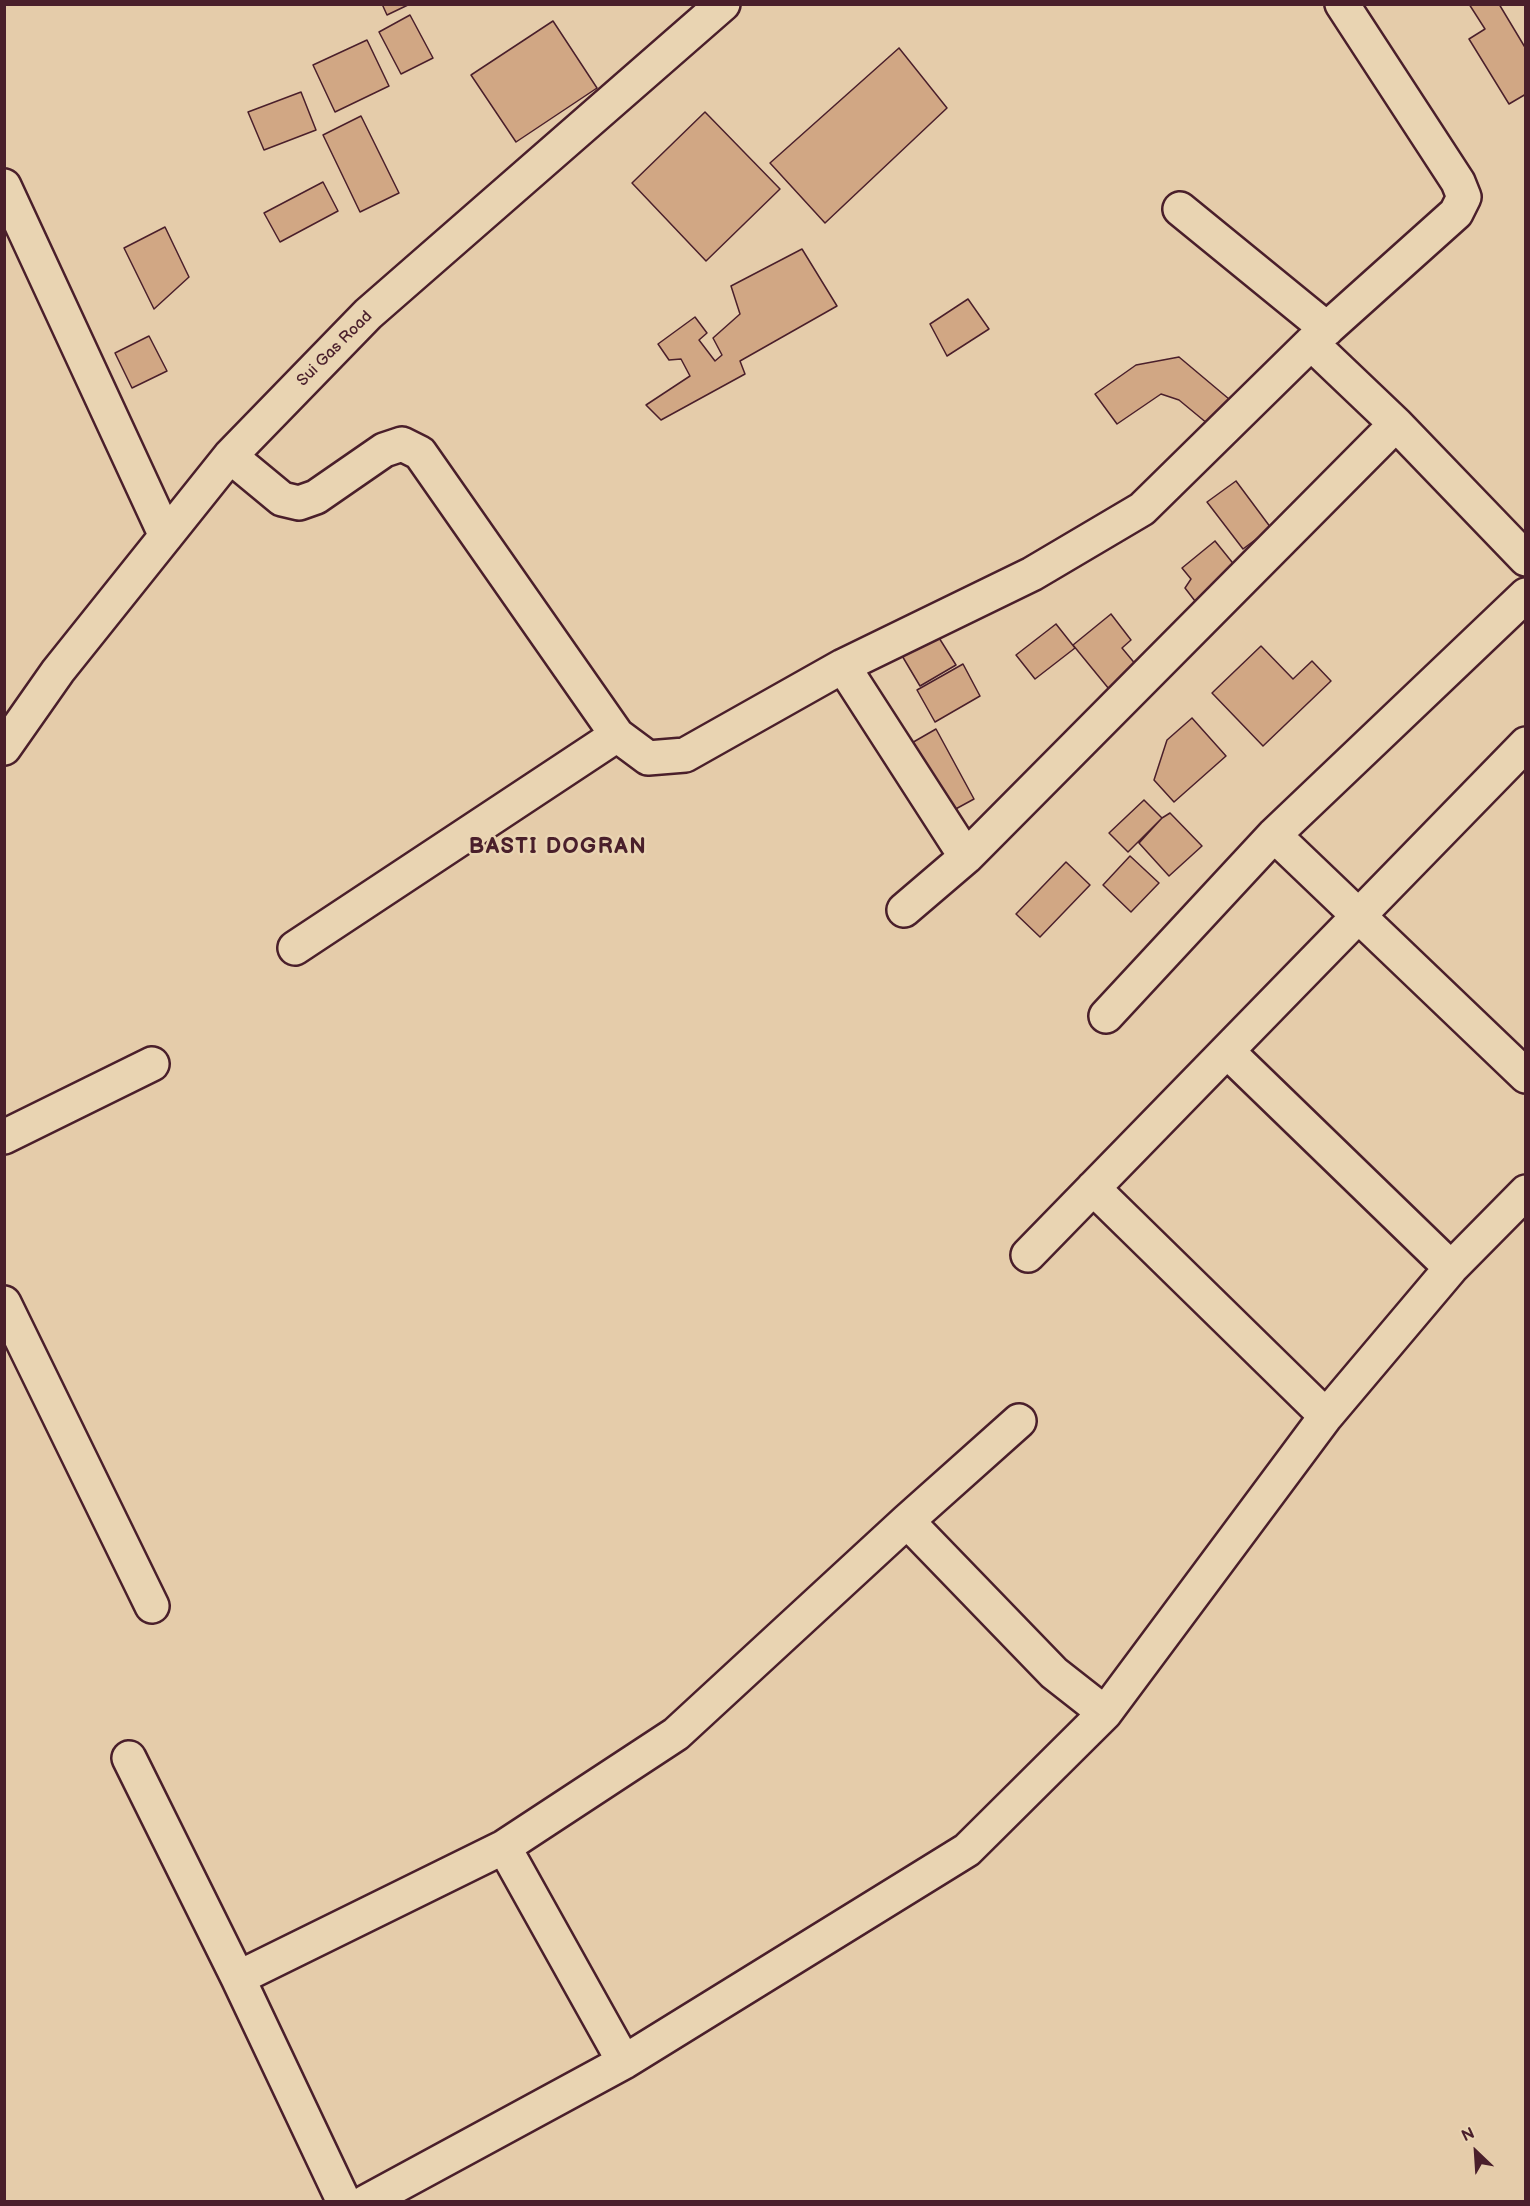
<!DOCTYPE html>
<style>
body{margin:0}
#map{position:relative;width:1530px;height:2206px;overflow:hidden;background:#e5ccaa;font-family:"Balsamiq Sans",sans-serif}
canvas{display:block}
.frame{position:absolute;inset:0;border:6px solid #4a1f2b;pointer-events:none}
.north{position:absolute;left:1446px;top:2122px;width:60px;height:60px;-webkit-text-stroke:4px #e9d4b2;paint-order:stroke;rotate:335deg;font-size:16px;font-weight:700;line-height:24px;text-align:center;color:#4a1f2b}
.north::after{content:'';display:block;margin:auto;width:21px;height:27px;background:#4a1f2b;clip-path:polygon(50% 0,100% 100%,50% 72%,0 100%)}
</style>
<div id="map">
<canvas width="1530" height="2206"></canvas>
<div class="frame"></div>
<div class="north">N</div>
</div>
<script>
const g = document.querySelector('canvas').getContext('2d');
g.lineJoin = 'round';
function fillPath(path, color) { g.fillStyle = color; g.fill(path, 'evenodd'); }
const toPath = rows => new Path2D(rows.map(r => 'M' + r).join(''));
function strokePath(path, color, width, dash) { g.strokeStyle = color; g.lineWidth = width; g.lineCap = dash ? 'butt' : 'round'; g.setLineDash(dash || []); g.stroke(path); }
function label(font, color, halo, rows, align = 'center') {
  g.font = font + ' "Balsamiq Sans",sans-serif'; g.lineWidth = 5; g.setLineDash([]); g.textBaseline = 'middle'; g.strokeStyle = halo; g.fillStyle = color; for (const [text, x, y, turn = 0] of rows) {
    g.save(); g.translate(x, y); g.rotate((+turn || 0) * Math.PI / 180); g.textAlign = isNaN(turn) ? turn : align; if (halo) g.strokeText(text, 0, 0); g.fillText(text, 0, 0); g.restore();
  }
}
const building = toPath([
 [382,4,410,4,387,15,382,4],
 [1469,4,1499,4,1526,49,1526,94,1509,104,1469,39,1485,29,1469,4],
 [410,15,433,58,401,74,379,32,410,15],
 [553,21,597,88,516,142,471,75,553,21],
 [367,40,389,86,335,112,313,65,367,40],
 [899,48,947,108,825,223,770,163,899,48],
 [301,92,316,130,264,150,248,112,301,92],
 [705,112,780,189,706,261,632,183,705,112],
 [361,116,399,193,360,212,323,135,361,116],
 [323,182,338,211,280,242,264,213,323,182],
 [165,227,189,277,154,309,124,248,165,227],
 [802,249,837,306,740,361,745,374,661,420,646,405,690,376,681,359,669,360,658,344,695,317,707,333,699,340,715,361,722,355,713,338,740,314,731,286,802,249],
 [968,299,989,329,947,356,930,324,968,299],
 [149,336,167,371,132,388,115,353,149,336],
 [1179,357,1229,399,1208,424,1179,400,1161,394,1117,424,1095,394,1136,365,1179,357],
 [1236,481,1271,528,1243,549,1207,502,1236,481],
 [1215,541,1236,567,1195,601,1185,588,1191,579,1182,568,1215,541],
 [1111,614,1131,640,1122,648,1137,666,1109,689,1073,645,1111,614],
 [1056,624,1075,648,1035,679,1016,655,1056,624],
 [936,633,956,665,920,686,901,654,936,633],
 [1261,646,1293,679,1312,661,1331,681,1263,746,1212,693,1261,646],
 [963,664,980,696,935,722,917,690,963,664],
 [1192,718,1226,756,1174,802,1154,780,1167,740,1192,718],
 [936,729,974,799,941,817,903,748,936,729],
 [1144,800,1162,818,1128,852,1109,833,1144,800],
 [1170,813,1202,846,1169,876,1139,843,1162,818,1170,813],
 [1130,856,1159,883,1131,912,1103,885,1130,856],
 [1066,862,1090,885,1040,937,1016,914,1066,862]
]);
fillPath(building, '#d1a784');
strokePath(building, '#4a1f2b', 1.5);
const street = toPath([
 [4,186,166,536],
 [1180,209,1327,329],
 [1311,343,1396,424,1526,559],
 [230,456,282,499,299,503,316,497,384,450,402,444,420,453,617,735,648,758,685,755,843,666,1032,574,1142,509,1311,343,1456,213,1464,197,1458,182,1342,4],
 [843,666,966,857],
 [4,748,58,671,230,456,368,314,723,4],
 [1274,835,1526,1076],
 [904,910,966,857,1396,424],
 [295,948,617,735],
 [1106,1016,1274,835,1526,595],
 [1227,1051,1451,1268],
 [4,1137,152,1064],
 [1093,1188,1326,1416],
 [1028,1255,1526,744],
 [4,1303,152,1606],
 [907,1521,1054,1673,1105,1713],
 [129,1758,238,1978,344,2202],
 [504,1847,624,2062],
 [238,1978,504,1847,676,1734,907,1521,1019,1421],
 [366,2202,624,2062,967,1850,1105,1713,1326,1416,1451,1268,1526,1192]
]);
strokePath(street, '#4a1f2b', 38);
strokePath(street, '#e9d4b2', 33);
label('16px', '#4a1f2b', '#e9d4b2', [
 ["Sui Gas Road",335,349,-45]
]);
g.letterSpacing = '1.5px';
label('bold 22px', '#4a1f2b', '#e9d4b2', [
 ["BASTI DOGRAN",558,847]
]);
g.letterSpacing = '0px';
</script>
